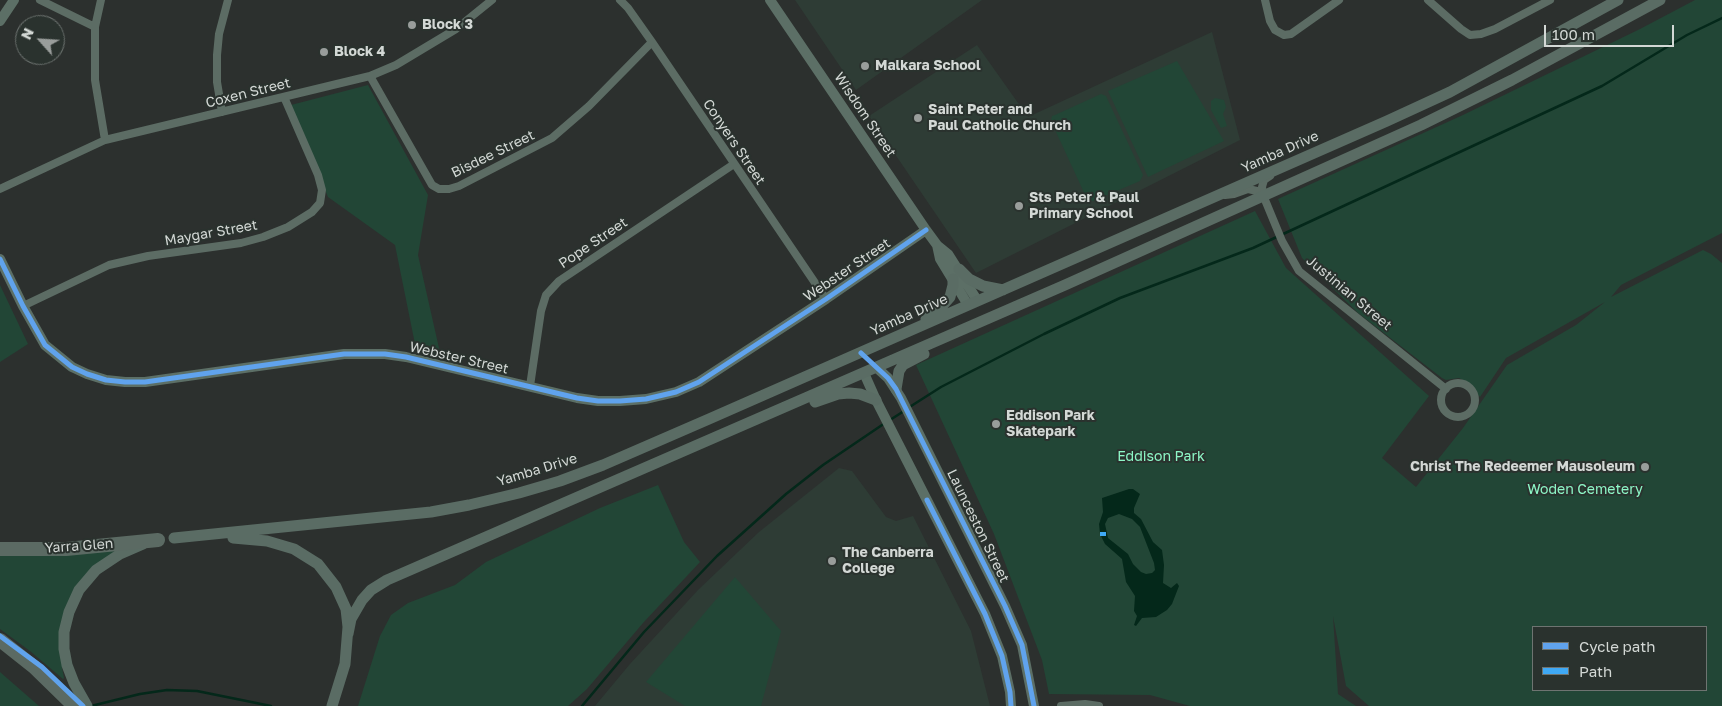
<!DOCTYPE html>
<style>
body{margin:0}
#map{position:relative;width:1722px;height:706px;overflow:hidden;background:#2c302e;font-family:"Golos Text",sans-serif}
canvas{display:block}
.legend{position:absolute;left:1532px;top:626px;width:175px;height:65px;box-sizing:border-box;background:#2a322e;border:1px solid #6e7471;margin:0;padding:6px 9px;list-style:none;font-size:15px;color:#d3d8d5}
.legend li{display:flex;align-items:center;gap:10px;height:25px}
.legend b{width:25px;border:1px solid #6e7471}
.north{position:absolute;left:15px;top:15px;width:50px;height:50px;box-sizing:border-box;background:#2a322e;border:1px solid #6e7471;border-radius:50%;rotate:296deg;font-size:14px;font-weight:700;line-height:20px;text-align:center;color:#d3d8d5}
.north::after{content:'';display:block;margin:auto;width:18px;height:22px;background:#999d9b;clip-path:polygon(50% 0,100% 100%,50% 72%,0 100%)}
.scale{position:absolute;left:1544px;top:25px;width:130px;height:22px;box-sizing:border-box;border:2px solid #d3d8d5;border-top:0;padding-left:6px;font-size:15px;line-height:18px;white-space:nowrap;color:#d3d8d5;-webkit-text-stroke:4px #2a322e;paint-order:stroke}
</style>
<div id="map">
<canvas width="1722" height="706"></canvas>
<ul class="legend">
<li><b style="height:6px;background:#60a3ed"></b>Cycle path</li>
<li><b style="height:6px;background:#3fa9f5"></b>Path</li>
</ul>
<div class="north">N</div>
<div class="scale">100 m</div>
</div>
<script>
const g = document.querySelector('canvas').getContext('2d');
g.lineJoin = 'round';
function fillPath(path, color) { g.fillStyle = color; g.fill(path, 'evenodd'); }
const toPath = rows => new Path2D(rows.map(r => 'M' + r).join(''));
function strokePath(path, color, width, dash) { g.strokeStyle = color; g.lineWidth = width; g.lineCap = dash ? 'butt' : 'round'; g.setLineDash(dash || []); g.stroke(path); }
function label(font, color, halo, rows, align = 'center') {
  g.font = font + ' "Golos Text",sans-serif'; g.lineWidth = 4; g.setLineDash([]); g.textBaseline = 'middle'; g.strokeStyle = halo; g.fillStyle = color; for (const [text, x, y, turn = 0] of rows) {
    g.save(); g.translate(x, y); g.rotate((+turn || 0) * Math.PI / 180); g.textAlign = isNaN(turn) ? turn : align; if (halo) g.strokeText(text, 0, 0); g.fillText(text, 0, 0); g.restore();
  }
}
fillPath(toPath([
 [795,0,982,0,856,90],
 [1212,32,1240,140,976,273,869,116,977,45,1028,117],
 [839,468,852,471,886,517,896,521,913,516,971,631,990,706,595,706,630,664,698,590,759,532]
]), '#2e3c35');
fillPath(toPath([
 [1695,0,1722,0,1722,233,1621,285,1611,297,1703,250,1711,254,1722,263,1722,706,1369,706,1346,686,1333,616,1338,694,1356,706,1190,706,1150,695,1049,694,1042,660,994,534,916,365,1255,211,1286,268,1429,396,1382,458,1416,487,1463,428,1507,365,1576,325,1605,302,1506,358,1480,397,1469,384,1459,378,1446,380,1442,378,1358,313,1302,258,1278,199,1463,115,1640,29],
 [1533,627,1706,627,1706,690,1533,690],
 [1177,61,1224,141,1148,177,1108,91],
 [368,85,428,195,418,255,441,357,416,349,395,245,328,197,291,105],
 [1101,94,1106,96,1143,175,1140,181,1093,201,1087,199,1051,121,1052,116,1055,115],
 [1215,98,1224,100,1226,107,1223,114,1227,126,1221,128,1211,110,1211,101],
 [0,285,28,344,0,362],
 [658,485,684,542,700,562,643,623,587,689,568,706,358,706,380,636,391,615,408,603,455,585,486,562,600,508],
 [122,549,77,589,62,668,64,678,63,679,30,651,0,629,0,554],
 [735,577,781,631,761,706,685,706,646,682],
 [0,672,39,706,0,706]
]), '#224636');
fillPath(toPath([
 [1129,489,1133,489,1140,494,1134,508,1134,513,1141,519,1153,542,1162,550,1164,565,1163,583,1171,588,1177,583,1179,586,1172,604,1167,610,1156,617,1142,618,1136,626,1134,625,1137,616,1134,611,1135,596,1126,582,1122,559,1105,544,1100,534,1099,524,1103,512,1102,498],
 [1119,514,1132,519,1140,527,1154,563,1155,570,1152,573,1146,574,1141,572,1133,564,1128,554,1108,538,1105,524,1108,518]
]), '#04281a');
strokePath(toPath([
 [908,408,941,387,1044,334,1120,298,1253,248,1602,86,1687,35,1722,18],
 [890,420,904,411],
 [91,706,140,694,167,690,197,691,271,706],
 [582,706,644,632,717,556,786,494,823,465,885,423]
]), '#04281a', 2.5);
strokePath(toPath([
 [40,0,95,27],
 [101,0,95,27,95,80,105,140],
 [620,0,628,8,652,42,826,299],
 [1265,0,1270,21,1275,30,1284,35,1291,34,1339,0],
 [1428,0,1461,29,1470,35,1481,34,1495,29,1550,0],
 [370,76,432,185,439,189,449,189,459,186,552,138,589,106,652,42],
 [222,112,217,82,217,55,219,34,228,0],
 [1270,176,1264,180,1262,187,1263,195,1282,241,1299,271,1446,389],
 [0,189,105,140,370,76,396,65,456,29,492,0],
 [1225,195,1234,194,1248,189,1257,191,1263,195],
 [23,306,109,265,148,256,241,243,263,237,288,227,312,212,320,203,322,190,318,175,284,97],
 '1441 400a17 17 0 1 1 34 0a17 17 0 1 1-34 0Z',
 [530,386,541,311,546,295,559,281,734,164],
 [1061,706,1085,704,1099,706]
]), '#5c6c64', 8);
strokePath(toPath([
 [770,0,926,230,937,245,948,254,977,300],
 [0,21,14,0],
 [937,245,940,259,968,305],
 [0,259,23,306,45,345,72,367,87,374,106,380,125,382,145,382,344,354,385,354,406,357,577,398,598,401,620,401,646,399,676,392,699,382,826,299,926,230],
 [876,367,888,378,901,398,1005,606,1022,645,1034,706],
 [864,373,876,400,985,614,1002,656,1010,692,1011,706]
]), '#5c6f66', 10);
strokePath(toPath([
 [959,269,969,279,983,286,1003,290],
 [926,319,942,306,950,297,953,285,953,279],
 [896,389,899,371,903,365,924,354],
 [815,402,838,394,849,393,860,394,876,400],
 [174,538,431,512,469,505,519,493,560,481,603,465,709,419,1387,121,1450,92,1618,0],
 [233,538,267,541,294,549,318,564,336,587,346,609,348,627,345,664,332,706],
 [348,634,351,619,362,600,371,590,387,580,1065,285,1421,125,1512,80,1660,0],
 [87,706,74,683,67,665,64,649,64,632,69,612,79,590,96,570,120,554,143,544]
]), '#5a6c64', 11);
strokePath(toPath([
 [0,549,66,549,158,540],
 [0,640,34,667,74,706]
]), '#5b6a63', 14);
strokePath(toPath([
 [1100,534,1106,534]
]), '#3fa9f5', 4, [8, 4]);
strokePath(toPath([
 [0,259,23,306,45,345,72,367,87,374,106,380,125,382,145,382,344,354,385,354,406,357,577,398,598,401,620,401,646,399,676,392,699,382,826,299,926,230],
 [861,353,888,378,896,389,1005,606,1022,645,1034,706],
 [927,500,985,614,1002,656,1010,692,1011,706],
 [0,636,42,667,83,706]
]), '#60a3ed', 5);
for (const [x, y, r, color] of [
 [412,25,5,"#999d9b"],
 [324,52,5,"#999d9b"],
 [865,66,5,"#999d9b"],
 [918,118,5,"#999d9b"],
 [1019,206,5,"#999d9b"],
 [996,424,5,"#999d9b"],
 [1645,467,5,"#999d9b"],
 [832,561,5,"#999d9b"]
]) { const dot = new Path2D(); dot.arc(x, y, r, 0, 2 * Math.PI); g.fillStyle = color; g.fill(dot); strokePath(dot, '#2a322e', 2); }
label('bold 14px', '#d3d8d5', '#2a322e', [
 ["Block 3",422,25],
 ["Block 4",334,52],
 ["Malkara School",875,66],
 ["Saint Peter and",928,110],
 ["Paul Catholic Church",928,126],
 ["Sts Peter & Paul",1029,198],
 ["Primary School",1029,214],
 ["Eddison Park",1006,416],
 ["Skatepark",1006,432],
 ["Christ The Redeemer Mausoleum",1635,467,"right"],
 ["The Canberra",842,553],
 ["College",842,569]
], 'left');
label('14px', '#d3d8d5', '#2a322e', [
 ["Coxen Street",248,93,-14],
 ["Wisdom Street",865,115,56],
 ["Conyers Street",734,142,56],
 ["Yamba Drive",1280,152,-24],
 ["Bisdee Street",493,154,-26],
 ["Maygar Street",211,233,-10],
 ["Pope Street",593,243,-34],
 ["Webster Street",847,270,-34],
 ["Justinian Street",1349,293,40],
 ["Yamba Drive",909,315,-24],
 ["Webster Street",459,358,13],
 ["Yamba Drive",537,470,-17],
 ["Launceston Street",978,526,64],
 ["Yarra Glen",79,546,-4]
]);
label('14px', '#8df7c7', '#2a322e', [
 ["Eddison Park",1161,457],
 ["Woden Cemetery",1585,490]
]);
</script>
